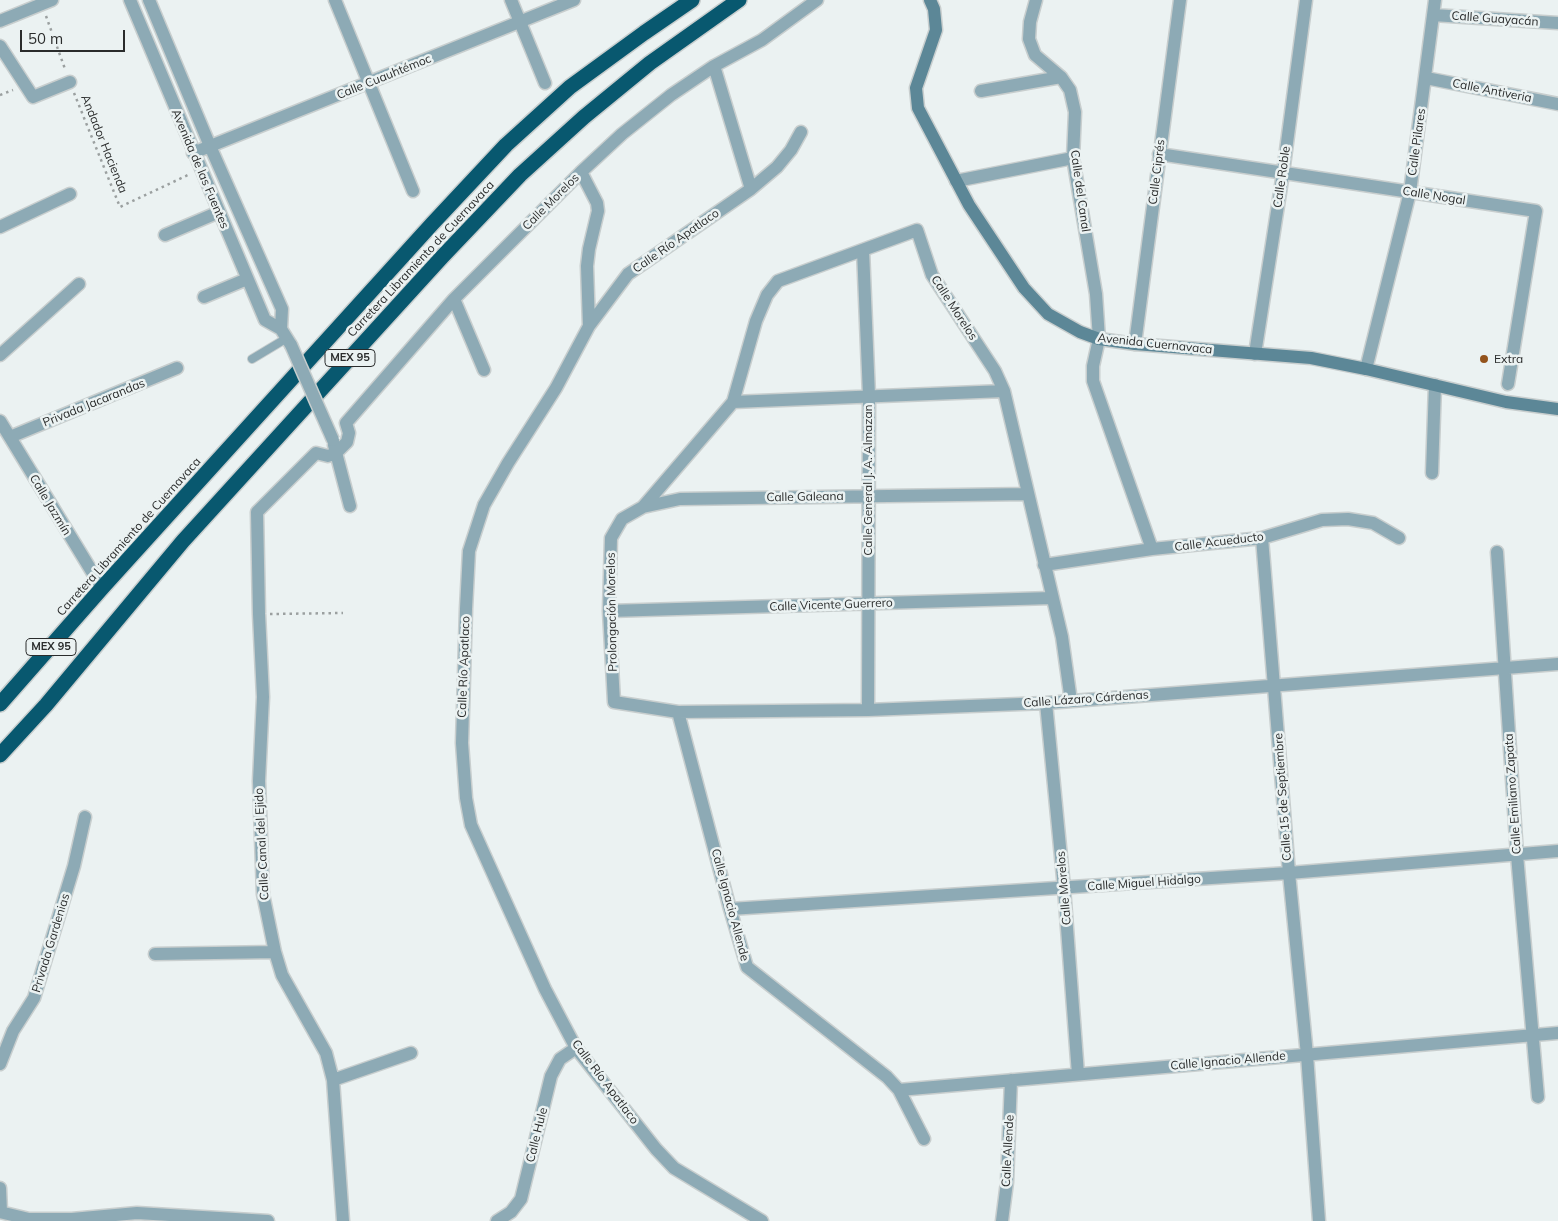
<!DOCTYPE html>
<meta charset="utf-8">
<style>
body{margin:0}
#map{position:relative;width:1558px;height:1221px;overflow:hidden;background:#ebf2f2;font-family:Mulish,sans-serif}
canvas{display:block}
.scale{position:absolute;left:20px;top:30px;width:105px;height:22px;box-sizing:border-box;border:2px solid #2a2c2c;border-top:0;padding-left:6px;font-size:15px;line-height:18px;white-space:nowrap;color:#2a2c2c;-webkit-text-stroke:4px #ebf2f2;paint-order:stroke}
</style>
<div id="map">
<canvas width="1558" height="1221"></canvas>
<div class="scale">50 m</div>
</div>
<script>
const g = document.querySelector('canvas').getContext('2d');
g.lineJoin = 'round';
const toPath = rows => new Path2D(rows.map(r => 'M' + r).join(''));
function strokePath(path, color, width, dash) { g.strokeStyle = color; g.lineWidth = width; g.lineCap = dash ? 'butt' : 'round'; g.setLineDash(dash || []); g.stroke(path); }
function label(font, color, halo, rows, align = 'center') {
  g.font = font + ' Mulish,sans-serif'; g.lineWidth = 5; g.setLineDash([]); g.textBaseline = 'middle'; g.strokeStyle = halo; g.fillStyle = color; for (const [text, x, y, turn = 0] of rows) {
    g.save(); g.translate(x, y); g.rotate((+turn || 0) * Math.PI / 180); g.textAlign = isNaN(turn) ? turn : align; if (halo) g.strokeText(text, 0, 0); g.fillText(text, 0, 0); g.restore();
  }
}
const lane = toPath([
 [252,359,287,338]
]);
const street = toPath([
 [130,0,265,320,281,329,291,345],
 [149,0,210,146,282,309,281,329],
 [335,0,413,191],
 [511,0,545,83],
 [1036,0,1030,22,1029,39,1035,55,1061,77,1070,90,1075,112,1073,158,1096,294,1099,339,1093,366,1093,381,1152,549],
 [1433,15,1558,23],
 [0,21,52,0],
 [0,46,33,97,70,82],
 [714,66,751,189],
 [1426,78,1558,104],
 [981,91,1061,77],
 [193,153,574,0],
 [1159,154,1536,211,1508,384],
 [581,172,597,203,598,211,589,249,587,266,589,326],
 [956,181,1073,158],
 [0,227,70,194],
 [165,235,219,212],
 [863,250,869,396,868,710],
 [204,297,247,279],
 [454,299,484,370],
 [1135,344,1180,0],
 [1255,354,1283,173,1306,0],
 [0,355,79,284],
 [1366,369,1410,192,1435,0],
 [733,402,1004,391],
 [0,421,102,588],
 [10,437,177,368],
 [334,445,350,506],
 [1432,473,1435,385],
 [1027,494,680,499,643,507,622,519,611,538,609,611,614,702,678,712,868,710,1046,703,1558,664],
 [643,507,733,402,756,321,767,295,778,281,917,230,932,275,995,371,1004,391,1062,637,1071,701],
 [1262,538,1289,873,1307,1055,1319,1221],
 [1497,552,1517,855,1538,1097],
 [1044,565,1152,549,1262,538,1322,520,1348,519,1373,523,1399,538],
 [609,611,1052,598],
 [1046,703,1064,888,1078,1074],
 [678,712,730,909,747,967,887,1077,899,1090,924,1139],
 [730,909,1289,873,1558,851],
 [155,954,275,952],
 [0,1064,13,1031,34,998,74,866,85,817],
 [333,1080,411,1053],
 [899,1090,1558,1033],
 [0,1188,1,1212],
 [0,1212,29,1219,72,1219,137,1213,268,1221],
 [343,1221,333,1080,326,1053,282,975,275,952,263,894,259,781,263,697,259,614,257,512,316,453,328,456,336,453,347,442,349,433,346,423,454,299,581,172,622,134,671,95,714,66,762,40,817,0],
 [497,1221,511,1212,521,1199,551,1076,560,1059,576,1048],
 [762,1221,674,1168,656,1149,576,1048,545,989,471,825,466,798,462,743,466,609,469,551,484,505,508,463,556,388,589,326,628,274,751,189,777,167,791,150,801,132],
 [1002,1221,1007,1182,1011,1080]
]);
const secondary = toPath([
 [930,0,934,9,936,30,916,88,918,108,969,205,1024,288,1048,314,1080,332,1099,339,1135,344,1311,358,1366,369,1506,402,1558,409]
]);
const highway = toPath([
 [0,704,102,588,432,224,506,145,570,87,644,33,692,0],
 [0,755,46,705,183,541,442,257,520,175,584,117,650,63,739,0]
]);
strokePath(lane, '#c8cece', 10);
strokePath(street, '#c8cece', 15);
strokePath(secondary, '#c8cece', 15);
strokePath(highway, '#c8cece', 18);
strokePath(toPath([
 [46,16,65,69],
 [74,93,120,207,190,174],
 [0,95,13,90],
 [270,614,343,613]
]), '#9ba0a0', 2.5, [2.5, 4]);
strokePath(lane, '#8daab5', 8);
strokePath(street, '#8daab5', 12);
strokePath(secondary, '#5c8797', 12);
strokePath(highway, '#08586f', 15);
const streetBridge = toPath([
 [291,345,333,440]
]);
strokePath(streetBridge, '#c8cece', 15, []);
strokePath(streetBridge, '#8daab5', 12);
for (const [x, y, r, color] of [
 [1484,359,5,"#93531c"]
]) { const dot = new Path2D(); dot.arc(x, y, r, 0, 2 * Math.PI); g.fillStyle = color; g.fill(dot); strokePath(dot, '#ebf2f2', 2); }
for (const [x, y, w] of [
 [350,358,50],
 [51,647,50]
]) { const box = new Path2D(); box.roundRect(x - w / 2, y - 8.5, w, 17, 4); g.fillStyle = '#ebf2f2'; g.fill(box); strokePath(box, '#2a2c2c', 1); }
label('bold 11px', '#2a2c2c', null, [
 ["MEX 95",350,358],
 ["MEX 95",51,647]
]);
label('12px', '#2a2c2c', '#ebf2f2', [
 ["Calle Guayacán",1495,19,4],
 ["Calle Cuauhtémoc",384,77,-22],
 ["Calle Antiveria",1492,91,11],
 ["Calle Pilares",1417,142,-82],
 ["Andador Hacienda",104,144,68],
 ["Avenida de las Fuentes",200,169,67],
 ["Calle Ciprés",1157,172,-83],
 ["Calle Roble",1282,177,-82],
 ["Calle del Canal",1080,191,82],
 ["Calle Nogal",1434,196,9],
 ["Calle Morelos",551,202,-45],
 ["Calle Río Apatlaco",676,241,-35],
 ["Carretera Libramiento de Cuernavaca",421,259,-47],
 ["Calle Morelos",954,308,57],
 ["Avenida Cuernavaca",1155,344,6],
 ["Privada Jacarandas",94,403,-22],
 ["Calle General J. A. Almazan",868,480,-90],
 ["Calle Galeana",805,497,-1],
 ["Calle Jazmín",50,505,59],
 ["Carretera Libramiento de Cuernavaca",129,537,-48],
 ["Calle Acueducto",1219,542,-7],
 ["Calle Vicente Guerrero",831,605,-2],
 ["Prolongación Morelos",612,612,-91],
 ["Calle Río Apatlaco",464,667,-88],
 ["Calle Lázaro Cárdenas",1086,699,-4],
 ["Calle Emiliano Zapata",1513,794,-94],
 ["Calle 15 de Septiembre",1283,797,-94],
 ["Calle Canal del Ejido",262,844,-93],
 ["Calle Miguel Hidalgo",1144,883,-4],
 ["Calle Morelos",1064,888,-95],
 ["Calle Ignacio Allende",730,905,75],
 ["Privada Gardenias",51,943,-73],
 ["Calle Ignacio Allende",1228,1061,-5],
 ["Calle Río Apatlaco",605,1082,53],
 ["Calle Hule",537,1135,-76],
 ["Calle Allende",1008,1151,-87]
]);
label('12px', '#2a2c2c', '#ebf2f2', [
 ["Extra",1494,359]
], 'left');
</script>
